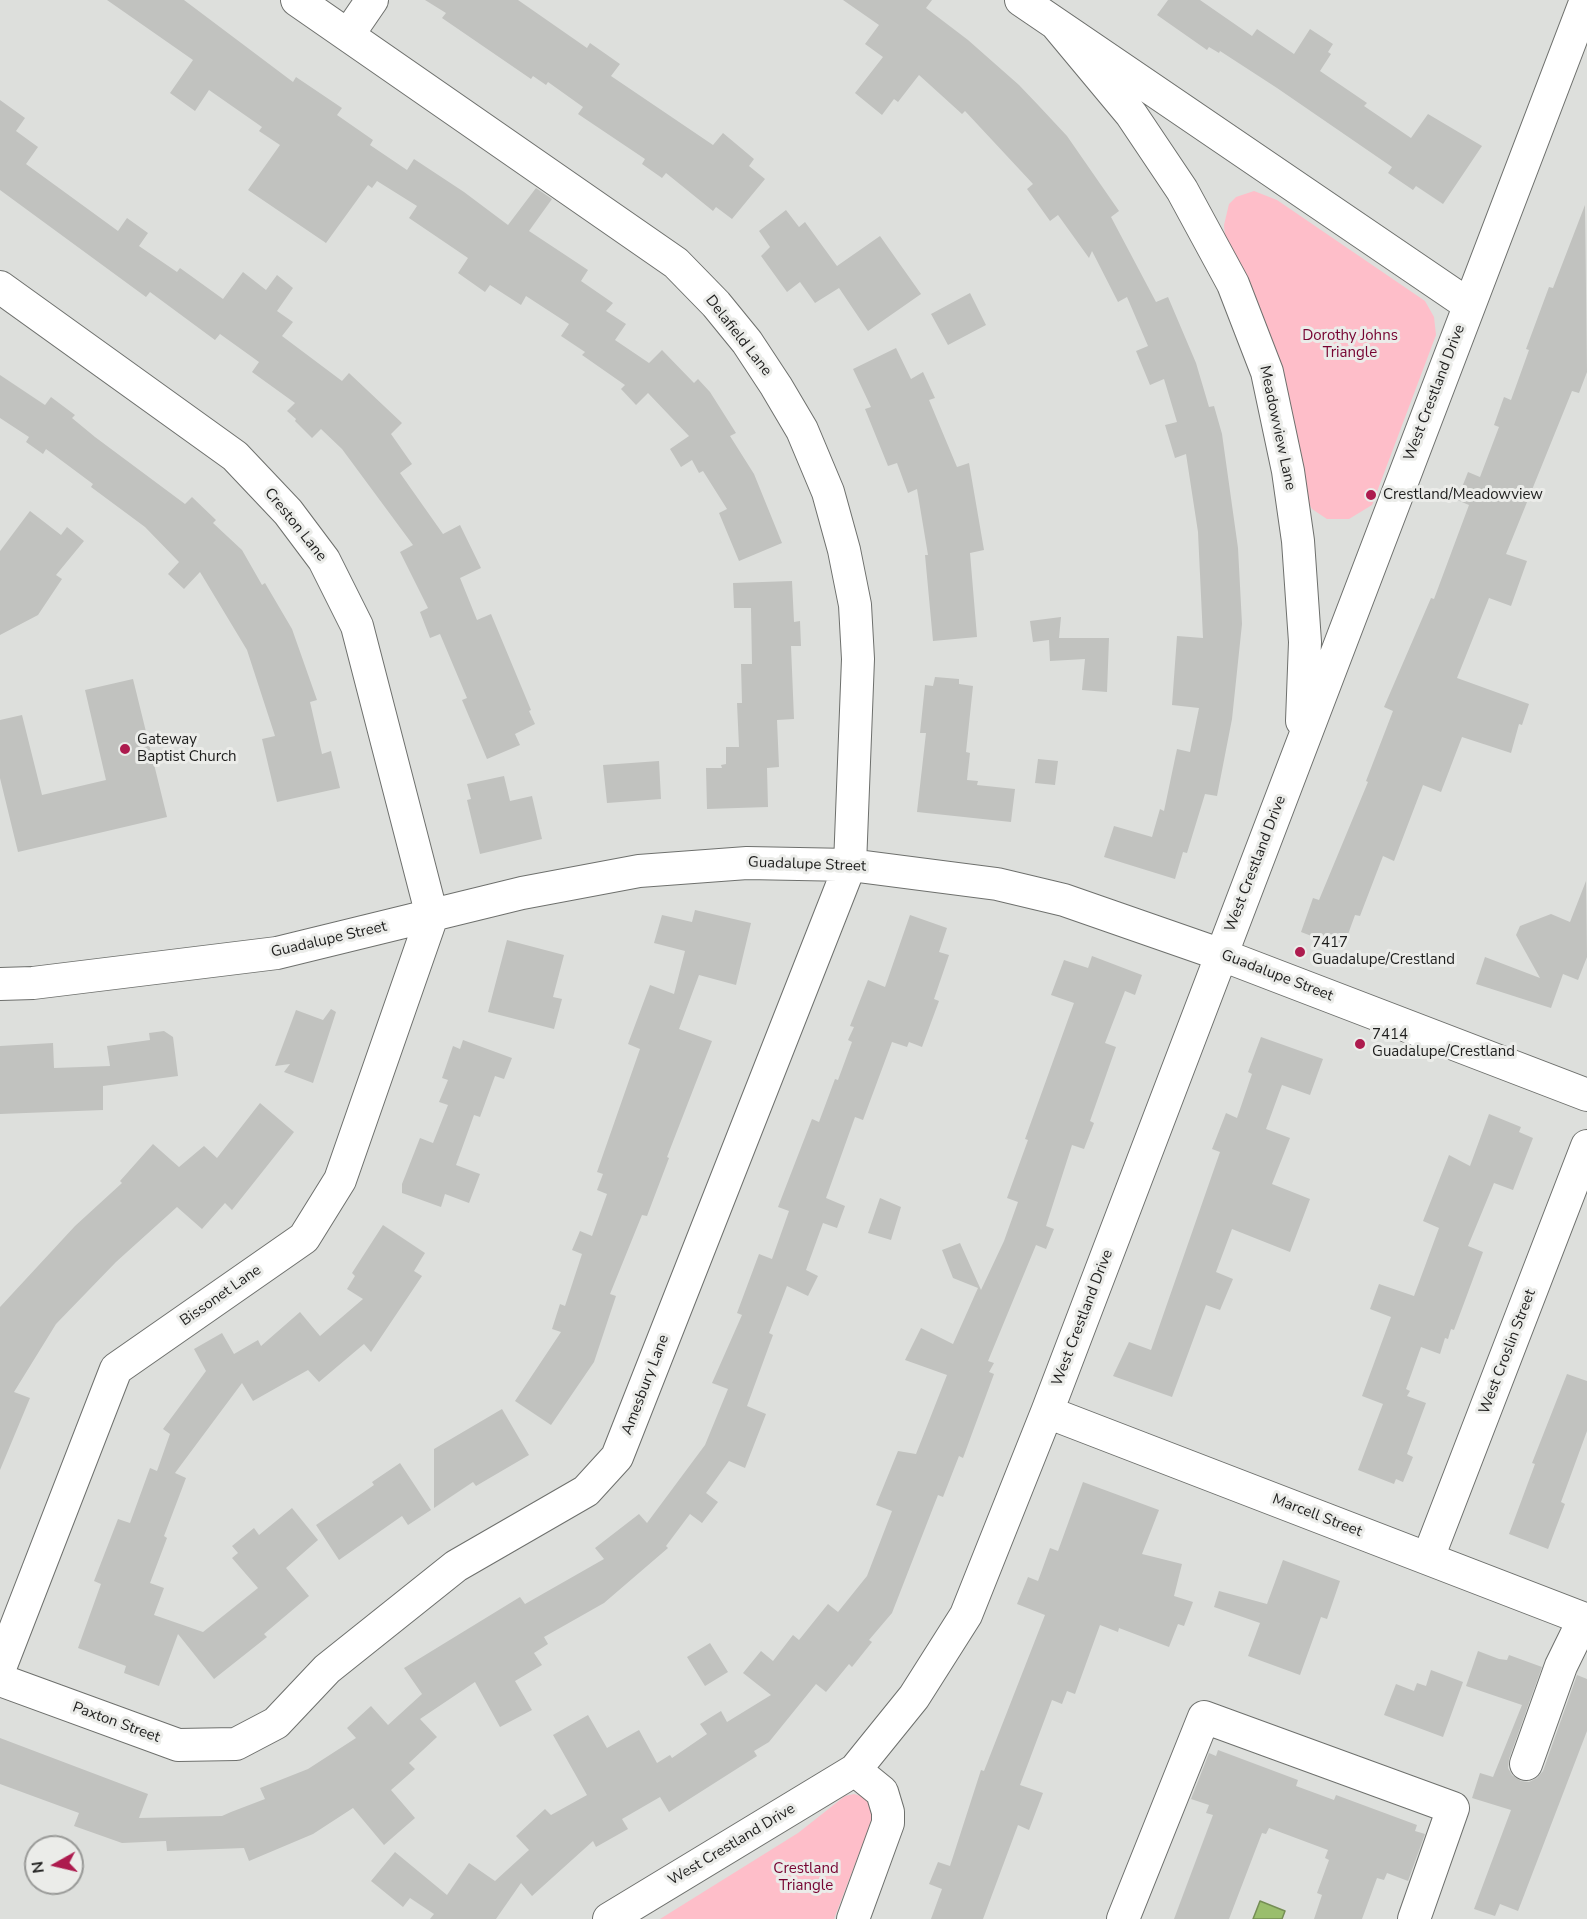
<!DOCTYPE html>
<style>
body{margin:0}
#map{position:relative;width:1587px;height:1919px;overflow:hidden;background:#dddfdc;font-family:"Nunito Sans",sans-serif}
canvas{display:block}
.north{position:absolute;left:24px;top:1835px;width:60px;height:60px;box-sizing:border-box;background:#ebece9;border:2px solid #999a98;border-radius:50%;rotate:262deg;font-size:16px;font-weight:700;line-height:24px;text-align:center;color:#1f1f1e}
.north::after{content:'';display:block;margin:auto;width:21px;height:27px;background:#ad1b4e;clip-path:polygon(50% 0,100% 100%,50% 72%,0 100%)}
</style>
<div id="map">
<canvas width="1587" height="1919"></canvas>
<div class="north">N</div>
</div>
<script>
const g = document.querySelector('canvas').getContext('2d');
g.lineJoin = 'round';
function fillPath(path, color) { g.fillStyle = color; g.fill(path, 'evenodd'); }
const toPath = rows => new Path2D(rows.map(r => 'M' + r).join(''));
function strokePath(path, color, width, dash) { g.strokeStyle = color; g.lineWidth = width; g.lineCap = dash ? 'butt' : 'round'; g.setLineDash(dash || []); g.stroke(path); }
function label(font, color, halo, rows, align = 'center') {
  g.font = font + ' "Nunito Sans",sans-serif'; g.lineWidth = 6; g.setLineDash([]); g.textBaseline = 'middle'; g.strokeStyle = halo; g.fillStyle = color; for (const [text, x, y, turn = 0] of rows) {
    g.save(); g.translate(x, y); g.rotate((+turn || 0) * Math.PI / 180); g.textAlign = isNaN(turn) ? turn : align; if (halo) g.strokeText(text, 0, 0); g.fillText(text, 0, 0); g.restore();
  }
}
fillPath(toPath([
 [1254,191,1277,200,1425,301,1434,317,1436,335,1372,505,1349,519,1327,519,1312,509,1303,493,1262,326,1225,236,1224,225,1229,204,1236,197],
 [854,1794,864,1797,871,1804,873,1817,834,1919,660,1919,798,1833,845,1796]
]), '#febec9');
const water = toPath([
 [1260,1901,1285,1911,1282,1919,1253,1919,1260,1901]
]);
fillPath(water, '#9abe6d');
strokePath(water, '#758e55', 1.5);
fillPath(toPath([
 [107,0,184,0,293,82,296,77,342,108,337,115,373,140,370,145,407,170,414,159,464,192,508,225,536,188,552,199,529,231,588,270,581,281,613,303,606,311,626,324,615,340,649,363,662,350,694,383,698,379,710,392,736,433,730,436,754,474,782,543,739,561,719,513,727,509,703,471,699,473,692,460,681,467,670,449,689,436,648,393,636,405,621,389,625,385,582,355,585,352,561,336,569,324,526,296,521,305,490,285,485,292,458,273,468,258,409,218,417,206,377,181,372,188,368,185,326,243,248,190,280,145,259,131,262,127,209,90,195,111,170,93,193,60],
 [425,0,518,0,587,48,590,43,620,64,611,76,713,145,723,133,754,159,749,166,765,179,732,219,716,207,713,211,666,173,662,178,642,164,645,159,578,114,583,107,548,82,546,85,533,76,531,79,442,18,446,13],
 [843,0,932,0,926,8,968,40,1019,85,1039,106,1067,136,1119,211,1111,217,1156,302,1168,297,1196,363,1209,407,1214,406,1222,434,1238,548,1242,624,1232,719,1217,796,1205,794,1187,853,1183,852,1175,879,1104,857,1114,826,1152,837,1160,809,1164,811,1177,749,1190,752,1199,708,1172,705,1177,636,1203,638,1198,532,1186,454,1175,458,1165,425,1177,422,1164,379,1150,385,1136,351,1148,346,1127,297,1118,302,1092,251,1089,258,1058,215,1050,221,1027,189,1033,184,965,111,962,114,919,75,898,102,894,99,882,115,855,93,883,57,865,44,879,25],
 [1168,0,1200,0,1252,36,1257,29,1294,54,1310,29,1333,44,1328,52,1331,54,1320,71,1367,103,1364,106,1411,138,1428,114,1482,146,1443,204,1416,186,1413,190,1388,173,1392,167,1277,88,1220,51,1219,53,1209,47,1207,50,1157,15],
 [0,100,25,118,16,131,38,147,26,164,118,231,127,218,148,233,139,246,177,272,180,268,223,299,243,272,266,290,277,275,293,288,277,311,293,322,282,336,342,381,349,373,402,423,391,434,412,464,400,473,443,534,460,525,481,568,460,578,477,620,491,614,531,710,529,711,535,724,515,734,520,745,487,759,462,700,467,698,440,634,430,638,420,612,428,608,400,552,413,545,342,449,321,429,312,438,295,421,296,419,287,411,295,403,252,372,259,362,220,334,215,340,150,292,146,297,0,190],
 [1585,205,1587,372,1579,393,1572,391,1506,554,1527,561,1511,606,1489,598,1457,678,1529,704,1522,725,1519,724,1511,753,1462,737,1441,792,1423,785,1394,861,1383,856,1360,916,1355,915,1343,948,1301,932,1313,898,1319,900,1368,782,1366,781,1393,711,1384,707,1431,598,1434,599,1469,505,1457,500,1468,472,1480,477,1499,427,1494,425,1504,397,1511,400,1529,350,1526,349,1549,287,1553,288],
 [786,210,799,227,805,222,837,266,880,236,921,294,868,331,839,288,815,303,800,282,787,292,761,256,770,247,759,231],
 [970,293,986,325,948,345,931,314],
 [896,348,911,379,923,372,935,398,929,400,957,467,969,463,984,550,970,553,977,637,933,641,925,555,928,555,917,489,908,493,897,463,888,466,865,409,871,407,853,369],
 [0,375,45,405,51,397,75,415,72,418,95,437,185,504,192,497,216,520,213,523,242,550,262,585,265,583,292,629,317,700,310,702,322,754,331,751,340,788,277,802,262,739,275,736,247,650,200,572,184,589,168,574,179,562,145,527,91,487,93,484,46,449,43,454,26,442,29,437,0,418],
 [30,511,61,535,67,527,84,541,56,575,62,579,38,615,0,635,0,551],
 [792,581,794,622,800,621,801,646,791,646,794,719,777,720,779,767,767,768,768,807,707,809,706,768,722,768,721,765,726,764,726,747,739,747,737,703,742,703,741,664,752,664,751,608,734,608,733,583],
 [1061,617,1059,638,1109,638,1107,692,1082,690,1085,659,1050,661,1049,640,1033,642,1030,621],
 [935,677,959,679,959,684,973,686,966,752,970,753,967,780,978,781,977,785,1015,789,1011,822,917,812,926,733,920,733,925,685,933,686],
 [133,679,167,817,18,852,0,778,0,720,22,715,42,795,106,780,85,690],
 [1038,759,1058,761,1055,785,1035,783],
 [659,761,661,799,607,803,603,765],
 [504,776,510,801,532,796,542,839,480,854,467,800,471,799,467,784],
 [1586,881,1587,957,1578,980,1563,974,1551,1008,1476,984,1485,957,1540,978,1516,935,1520,926,1551,914,1570,922],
 [695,910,751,923,736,985,699,975,679,1029,712,1041,667,1157,669,1158,647,1216,642,1215,610,1294,616,1296,594,1362,551,1425,515,1401,561,1332,552,1329,560,1304,565,1306,582,1254,572,1250,580,1231,592,1236,607,1194,597,1190,603,1174,597,1172,640,1049,628,1044,650,985,674,994,685,951,654,943,662,915,692,922],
 [910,915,947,928,939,952,949,955,934,999,939,1001,922,1047,909,1042,907,1047,892,1042,863,1120,855,1117,826,1198,845,1206,837,1228,823,1223,806,1270,818,1276,808,1296,787,1286,769,1333,773,1335,747,1406,766,1414,745,1468,729,1461,706,1493,718,1502,702,1523,690,1514,666,1546,668,1548,604,1603,544,1637,548,1644,534,1653,542,1665,515,1681,532,1710,500,1727,475,1682,420,1719,437,1737,409,1763,415,1769,391,1790,415,1818,384,1845,353,1808,313,1834,249,1861,244,1848,167,1851,166,1841,122,1843,74,1826,79,1813,0,1784,0,1738,148,1794,139,1818,222,1816,231,1812,265,1799,260,1788,308,1769,356,1738,347,1728,371,1706,388,1725,422,1694,404,1668,520,1597,525,1604,604,1559,595,1548,639,1514,647,1523,705,1445,728,1389,712,1383,742,1315,737,1313,759,1254,772,1259,789,1211,778,1207,812,1119,819,1122,835,1079,838,1080,852,1042,848,1040,854,1027,850,1026,868,980,885,987],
 [507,940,564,955,553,997,562,999,554,1029,488,1012],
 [1092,956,1142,975,1135,995,1125,991,1105,1043,1116,1047,1090,1121,1094,1123,1084,1149,1072,1145,1046,1226,1054,1229,1046,1249,1036,1245,988,1361,994,1363,989,1372,994,1374,963,1458,959,1456,943,1497,938,1495,892,1613,869,1640,872,1642,852,1667,849,1664,826,1692,816,1684,769,1742,754,1751,757,1756,669,1812,660,1797,622,1819,628,1829,596,1847,593,1841,532,1896,521,1883,496,1919,430,1919,434,1914,410,1898,403,1907,371,1881,395,1852,447,1895,469,1863,495,1881,529,1850,516,1836,545,1809,551,1815,587,1795,553,1735,588,1715,607,1748,639,1730,657,1763,670,1755,672,1758,707,1734,700,1724,721,1711,727,1722,771,1695,743,1673,761,1651,773,1661,793,1635,799,1640,828,1604,838,1612,867,1576,892,1511,876,1505,898,1451,916,1454,947,1375,905,1360,921,1328,953,1344,978,1288,953,1278,942,1250,960,1243,981,1290,1004,1241,1018,1202,1007,1198,1028,1140,1025,1139,1074,1003,1051,995,1064,960,1088,968],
 [331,1009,336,1012,313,1083,284,1072,290,1064,275,1066,296,1010,323,1020],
 [164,1031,173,1037,178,1076,103,1086,103,1110,0,1114,0,1046,53,1043,54,1068,110,1066,107,1046,150,1040,149,1033],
 [1261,1037,1323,1059,1310,1095,1282,1085,1266,1129,1290,1138,1272,1184,1310,1199,1290,1252,1232,1229,1216,1272,1233,1279,1220,1310,1206,1305,1172,1397,1113,1376,1129,1342,1151,1350,1220,1152,1212,1149,1226,1113,1237,1118,1252,1074,1248,1072],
 [463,1040,512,1058,504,1079,495,1076,480,1117,474,1115,456,1165,480,1174,469,1203,445,1194,441,1207,402,1193,402,1184,420,1138,433,1143,448,1105,439,1102,448,1080,442,1078,453,1046,460,1049],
 [260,1103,294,1132,232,1210,225,1203,202,1229,177,1207,116,1262,56,1324,14,1392,30,1398,0,1470,0,1307,75,1226,122,1183,120,1181,153,1144,179,1167,204,1146,217,1158],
 [1489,1114,1521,1127,1519,1132,1533,1138,1513,1190,1494,1183,1468,1246,1483,1252,1454,1330,1451,1329,1448,1339,1445,1338,1440,1354,1421,1347,1406,1389,1410,1391,1407,1396,1426,1403,1407,1454,1413,1457,1403,1482,1396,1479,1394,1484,1358,1470,1383,1404,1362,1396,1391,1317,1370,1309,1379,1284,1414,1296,1439,1228,1423,1221,1449,1155,1470,1166],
 [880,1198,901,1207,891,1240,868,1233],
 [383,1225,425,1253,414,1271,422,1276,371,1352,364,1344,319,1382,308,1370,253,1401,242,1383,175,1473,186,1478,164,1536,167,1538,150,1583,164,1588,154,1615,203,1632,258,1588,232,1558,238,1553,232,1546,254,1528,259,1535,292,1508,318,1540,286,1568,309,1596,264,1634,267,1637,214,1679,178,1634,159,1686,124,1673,126,1666,78,1648,101,1584,94,1581,118,1519,130,1523,150,1468,157,1471,170,1434,163,1429,206,1371,194,1349,222,1333,234,1354,258,1340,261,1346,300,1312,320,1336,363,1299,347,1289,355,1276,352,1273],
 [1567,1374,1587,1381,1587,1431,1561,1502,1565,1504,1548,1549,1509,1534,1535,1464,1532,1463],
 [502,1409,529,1455,476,1486,473,1482,434,1508,434,1449],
 [400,1463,431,1510,408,1525,402,1516,339,1560,316,1525,374,1485,372,1482],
 [1083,1482,1159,1510,1142,1554,1182,1564,1174,1596,1193,1602,1184,1626,1178,1624,1169,1647,1119,1628,1118,1632,1100,1625,1075,1694,1067,1691,1062,1704,1052,1700,1020,1785,1043,1793,1029,1830,1018,1825,983,1919,931,1919,942,1889,929,1884,938,1862,950,1866,981,1770,984,1771,1045,1615,1017,1604,1028,1577,1038,1581,1050,1548,1058,1551],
 [1283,1560,1340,1581,1327,1619,1321,1617,1300,1675,1248,1656,1260,1623,1214,1607,1219,1591,1267,1604],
 [710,1643,728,1672,705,1686,687,1657],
 [1478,1651,1499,1659,1507,1660,1509,1655,1542,1667,1509,1759,1508,1768,1512,1775,1521,1781,1529,1782,1537,1778,1543,1771,1577,1675,1587,1679,1587,1731,1518,1911,1500,1904,1495,1916,1474,1909,1511,1810,1472,1798,1480,1773,1493,1777,1522,1705,1466,1686],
 [1431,1670,1463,1682,1443,1737,1384,1715,1396,1684,1414,1691,1417,1683,1426,1686],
 [1218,1750,1298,1780,1296,1786,1334,1800,1336,1795,1417,1825,1415,1831,1425,1834,1408,1881,1387,1873,1384,1880,1377,1878,1362,1919,1314,1919,1322,1895,1317,1893,1329,1860,1325,1858,1328,1850,1269,1828,1266,1834,1262,1833,1229,1919,1174,1919,1213,1815,1206,1813,1209,1805,1191,1799,1209,1753,1216,1756]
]), '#c1c2bf');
const minor = toPath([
 [1021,0,1469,305],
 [1056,24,1131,114,1182,190,1233,284,1267,372,1288,471,1298,541,1305,642,1302,721],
 [348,35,372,0],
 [0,287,235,456,288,512,324,560,357,626,432,916],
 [0,984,33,983,277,953,522,893,639,871,747,863,850,865,997,884,1064,900,1222,955,1587,1095],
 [1047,1412,1587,1620],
 [1428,1558,1587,1146],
 [0,1668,116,1369,304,1238,340,1180,432,916],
 [0,1680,178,1745,236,1744,276,1723,327,1669,456,1566,586,1491,617,1457,850,865,858,659,855,605,844,550,828,492,802,430,776,386,747,342,716,304,676,263,297,0],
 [1526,1764,1561,1666,1584,1619],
 [609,1919,855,1770],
 [853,1919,888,1823,888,1812,882,1792,855,1770,914,1697,966,1615,1047,1412,1586,0],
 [1123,1919,1204,1717,1453,1808,1414,1919]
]);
strokePath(minor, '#6e706d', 34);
strokePath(minor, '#fff', 32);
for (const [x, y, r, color] of [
 [1371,495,6,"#ad1b4e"],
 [125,749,6,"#ad1b4e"],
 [1300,952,6,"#ad1b4e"],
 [1360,1044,6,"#ad1b4e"]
]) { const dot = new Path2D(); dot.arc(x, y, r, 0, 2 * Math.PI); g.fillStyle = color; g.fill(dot); strokePath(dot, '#ebece9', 2); }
label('15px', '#1f1f1e', '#ebece9', [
 ["Delafield Lane",738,336,52],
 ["West Crestland Drive",1435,393,-69],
 ["Meadowview Lane",1277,428,78],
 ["Creston Lane",295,525,51],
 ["West Crestland Drive",1256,864,-69],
 ["Guadalupe Street",807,865,2],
 ["Guadalupe Street",329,940,-13],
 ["Guadalupe Street",1277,976,21],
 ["Bissonet Lane",221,1296,-35],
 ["West Crestland Drive",1083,1318,-69],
 ["West Croslin Street",1508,1352,-69],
 ["Amesbury Lane",646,1385,-69],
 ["Marcell Street",1317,1516,21],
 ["Paxton Street",116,1723,20],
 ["West Crestland Drive",732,1845,-31]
]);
label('15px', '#760331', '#ebece9', [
 ["Dorothy Johns",1350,336],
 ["Triangle",1350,353],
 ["Crestland",806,1869],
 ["Triangle",806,1886]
]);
label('15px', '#1f1f1e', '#ebece9', [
 ["Crestland/Meadowview",1383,495],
 ["Gateway",137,740],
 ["Baptist Church",137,757],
 ["7417",1312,943],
 ["Guadalupe/Crestland",1312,960],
 ["7414",1372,1035],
 ["Guadalupe/Crestland",1372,1052]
], 'left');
</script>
